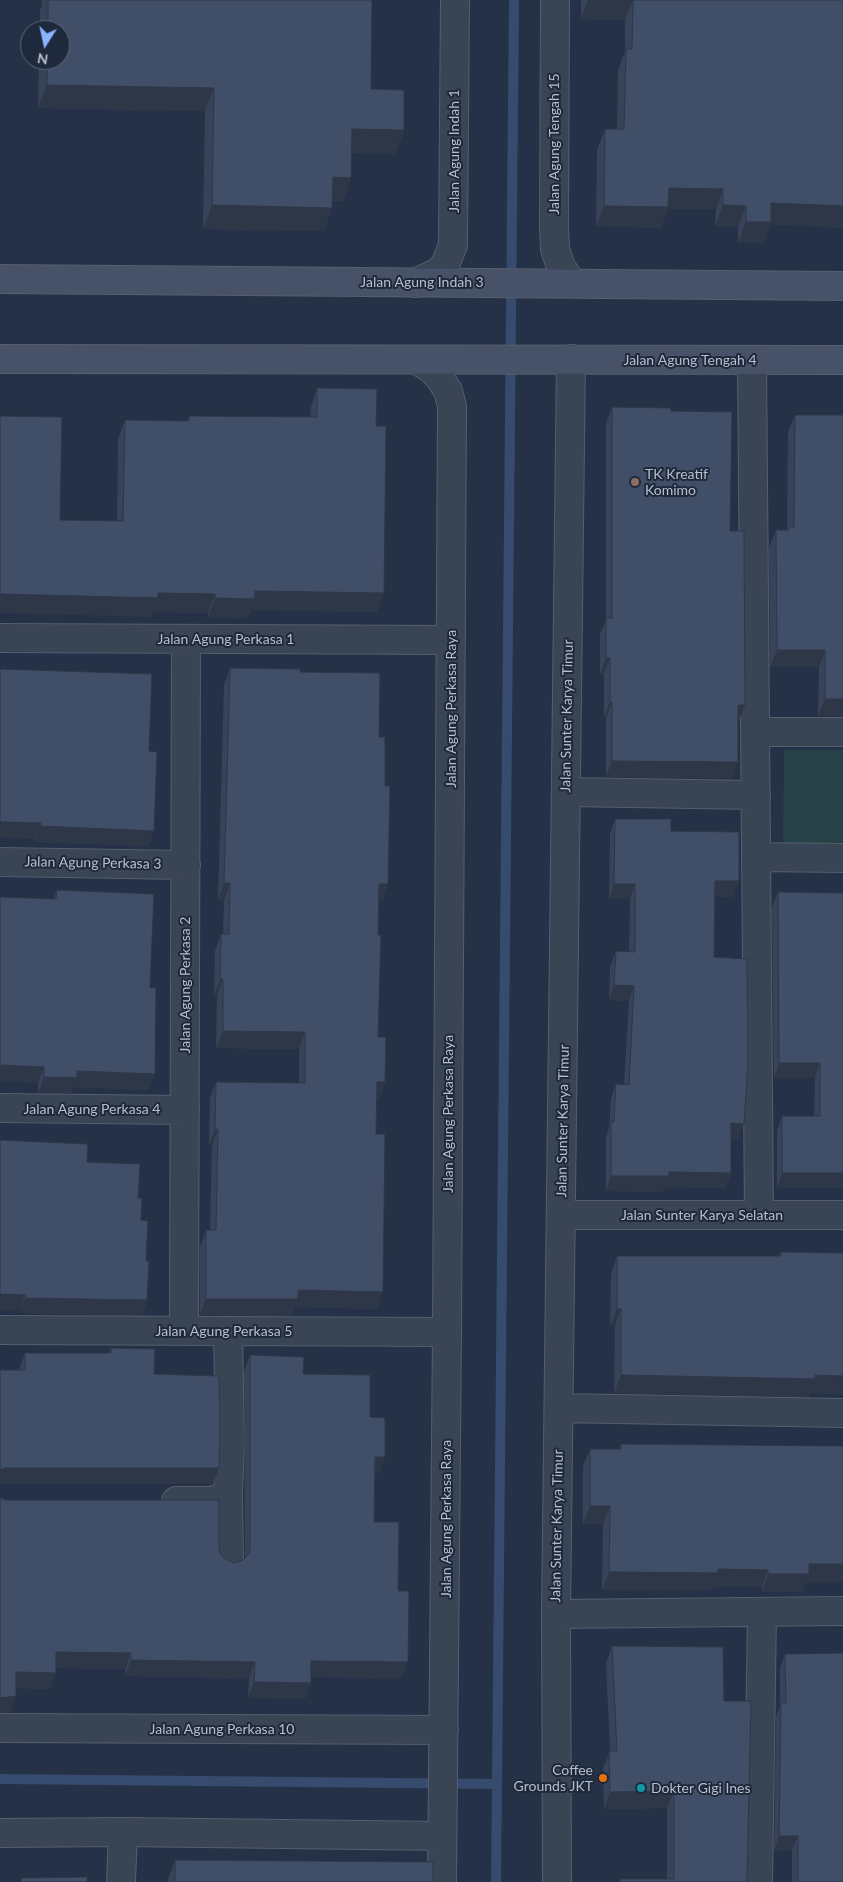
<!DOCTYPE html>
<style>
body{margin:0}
#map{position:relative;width:843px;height:1882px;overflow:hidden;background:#253146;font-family:Lato,sans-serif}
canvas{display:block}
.north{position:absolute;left:20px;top:20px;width:50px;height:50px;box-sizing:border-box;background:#1e293b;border:1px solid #5b6576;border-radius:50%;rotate:190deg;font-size:14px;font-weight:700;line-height:20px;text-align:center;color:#b7bfcf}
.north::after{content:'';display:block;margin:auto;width:18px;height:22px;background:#8cb3ff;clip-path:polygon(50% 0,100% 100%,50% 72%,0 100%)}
</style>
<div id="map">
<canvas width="843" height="1882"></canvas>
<div class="north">N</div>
</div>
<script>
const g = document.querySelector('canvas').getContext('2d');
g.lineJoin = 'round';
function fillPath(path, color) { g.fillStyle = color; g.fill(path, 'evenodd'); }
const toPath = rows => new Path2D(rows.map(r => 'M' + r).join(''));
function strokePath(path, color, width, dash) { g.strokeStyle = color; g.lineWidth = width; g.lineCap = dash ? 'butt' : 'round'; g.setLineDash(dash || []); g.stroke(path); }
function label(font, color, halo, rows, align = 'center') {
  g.font = font + ' Lato,sans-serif'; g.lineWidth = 4; g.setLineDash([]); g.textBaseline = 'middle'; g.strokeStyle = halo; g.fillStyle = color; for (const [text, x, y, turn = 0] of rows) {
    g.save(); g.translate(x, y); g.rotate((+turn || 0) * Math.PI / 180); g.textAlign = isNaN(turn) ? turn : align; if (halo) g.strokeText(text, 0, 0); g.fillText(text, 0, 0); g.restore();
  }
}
fillPath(toPath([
 [784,750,843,750,843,851,783,850]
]), '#274247');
strokePath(toPath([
 [0,1779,496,1784],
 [496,1882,514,0]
]), '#374b6f', 10);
const street = toPath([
 [555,0,554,228,555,249,561,267,572,283],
 [415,283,437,273,445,265,453,245,455,0],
 [417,360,430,368,440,378,448,391,452,406,447,1332,442,1882],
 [752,360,759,1215],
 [0,638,451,640],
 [755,732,843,732],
 [566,792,756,795],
 [757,857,843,858],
 [0,862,186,865],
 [0,1108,185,1110],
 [561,1215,843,1215],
 [0,1330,447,1332],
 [184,1331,186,639],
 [559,1408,843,1413],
 [228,1492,229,1563],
 [176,1501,210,1501,222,1498,228,1492,230,1444,228,1331],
 [556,1614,843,1611],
 [0,1728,444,1730],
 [0,1833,123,1832,442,1836],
 [121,1882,123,1832],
 [557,1882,556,1614,571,359],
 [758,1882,762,1612]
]);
const secondary = toPath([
 [0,279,843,286],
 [0,359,843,360]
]);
strokePath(street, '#555f70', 30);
strokePath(secondary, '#555f70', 30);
strokePath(street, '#394455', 28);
strokePath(secondary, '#475269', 28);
fillPath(toPath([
 [42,0,372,0,371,89,404,130,395,154,352,153,351,178,343,201,332,201,332,208,324,231,203,229,205,111,38,108,39,60,60,60,60,30,40,30,40,10,42,5],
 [581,0,843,0,843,228,770,224,764,243,738,243,738,227,715,226,716,209,668,209,661,228,596,226,597,150,605,129,617,129,618,70,625,51,625,20,581,19],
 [317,388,376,426,377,612,251,610,248,618,208,617,208,613,153,612,151,617,60,520,117,521,118,439,125,420,187,421,189,416,310,417,311,407],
 [612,407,671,411,730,531,739,721,738,721,732,778,606,777,606,718,604,718,604,674,600,674,600,634,606,620,606,424],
 [795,415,843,415,843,716,818,716,819,667,770,667,769,548,776,530,787,530,788,432],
 [230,668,300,672,379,737,385,786,388,884,382,901,379,901,378,935,378,1037,385,1082,379,1099,377,1099,376,1134,377,1309,295,1307,292,1316,200,1315,200,1247,206,1230,210,1230,212,1146,209,1145,210,1098,216,1082,299,1083,299,1049,216,1048,217,995,214,995,215,951,221,934,223,934,224,900,218,900,224,685],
 [149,751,148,846,35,842,35,839,0,837],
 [615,819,671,831,734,897,715,896,714,957,738,1139,731,1139,731,1173,725,1188,665,1187,663,1192,606,1191,606,1137,609,1128,611,1099,616,1084,624,1085,629,1001,609,1000,610,967,616,951,629,952,630,899,609,899,610,834],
 [57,890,150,988,149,1090,74,1087,71,1093,38,1093,38,1083,0,1081,0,897,53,899],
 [778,892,843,893,843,1188,777,1188,777,1131,782,1116,814,1116,815,1078,774,1078,772,907],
 [87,1162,138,1198,146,1261,147,1300,142,1315,19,1313,20,1310,0,1310],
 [781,1252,843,1253,843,1394,810,1393,808,1397,614,1393,615,1326,610,1326,611,1274,617,1256,779,1256],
 [111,1348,154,1374,213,1484,0,1484,19,1369,25,1353,109,1353],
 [250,1355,303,1374,370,1417,385,1457,379,1473,375,1473,374,1522,398,1591,402,1678,311,1677,305,1699,248,1698,249,1678,125,1676,125,1669,56,1668,56,1673,50,1689,16,1688,10,1712,0,1713,0,1498,219,1548,221,1555,227,1560,235,1563,243,1560,245,1559,244,1371],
 [621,1444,806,1582,803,1592,762,1592,762,1587,713,1587,712,1590,602,1590,603,1524,583,1524,583,1466,590,1449,619,1449],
 [612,1646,724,1701,747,1882,619,1882,620,1879,667,1879,667,1808,604,1809,603,1768,610,1751,606,1663],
 [785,1654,843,1882,792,1882,792,1850,774,1851,776,1717,780,1706,780,1668],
 [175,1860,433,1882,167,1882]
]), '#384359');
fillPath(toPath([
 [588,0,633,0,625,20,581,19],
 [47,85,214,88,205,111,38,108],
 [352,129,404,130,395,154,344,153],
 [333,177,351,178,343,201,324,201],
 [669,188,723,189,716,209,668,209,661,228,596,226,604,206],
 [771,203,843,206,843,228,770,224,764,243,738,243,746,222],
 [212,205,332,208,324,231,203,229],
 [723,205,746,206,738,227,715,226],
 [255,591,384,593,377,612,251,610,248,618,208,617,215,598],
 [158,593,215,594,208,613,153,612,151,617,0,613,0,594],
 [777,650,825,650,819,667,770,667],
 [606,658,610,658,604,674,600,674],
 [825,699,843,699,843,716,818,716],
 [610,702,612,702,606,718,604,718],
 [738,705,745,705,739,721,732,721],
 [612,761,738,762,732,778,606,777],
 [0,822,41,823,35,839,0,837],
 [40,826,154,831,148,846,35,842],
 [715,881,739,881,734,897,709,896],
 [224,883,230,883,224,900,218,900],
 [379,884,388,884,382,901,373,901],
 [614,884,635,884,630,899,609,899],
 [220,979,223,979,217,995,214,995],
 [614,985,634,986,629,1001,609,1000],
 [223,1031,305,1032,299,1049,216,1048],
 [779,1063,820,1063,815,1078,774,1078],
 [0,1065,44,1067,38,1083,0,1081],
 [77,1071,155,1074,149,1090,74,1087,71,1093,38,1093,44,1077],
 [377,1082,385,1082,379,1099,371,1099],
 [731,1123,744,1124,738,1139,725,1138],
 [215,1129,218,1129,212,1146,209,1145],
 [669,1172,731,1173,725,1188,665,1187,663,1192,606,1191,611,1176],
 [782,1173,843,1173,843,1188,777,1188],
 [298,1290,383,1292,377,1309,295,1307,292,1316,200,1315,206,1299],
 [0,1294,25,1295,20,1310,0,1310],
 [25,1298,147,1300,142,1315,19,1313],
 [617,1309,621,1309,615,1326,610,1326],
 [621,1375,843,1376,843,1394,810,1393,808,1397,614,1393],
 [375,1457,385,1457,379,1473,369,1473],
 [6,1468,219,1468,213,1484,0,1484,0,1470],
 [590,1506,610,1506,603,1524,583,1524],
 [809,1564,843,1564,843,1582,806,1582,803,1592,762,1592,768,1574],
 [718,1569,768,1570,762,1587,713,1587,712,1590,602,1590,609,1572],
 [56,1652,131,1653,125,1669,50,1668],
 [131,1660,255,1662,249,1678,125,1676],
 [311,1661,408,1662,402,1678,305,1677],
 [16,1672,56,1673,50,1689,11,1688],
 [254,1682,311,1683,305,1699,248,1698],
 [16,1696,10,1712,0,1713,0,1698],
 [674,1791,667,1808,604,1809,610,1792],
 [779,1836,798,1836,792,1850,774,1851]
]), '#2e3748');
const building = toPath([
 [48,0,372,0,371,89,404,90,404,130,352,129,351,178,333,177,332,208,212,205,214,88,47,85,47,60,60,60,60,30,48,30,48,0],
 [633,0,843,0,843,206,771,203,771,222,746,222,746,206,723,205,723,189,669,188,668,207,604,206,605,129,624,129,626,49,632,49,633,0],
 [317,388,377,389,376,426,386,426,384,593,255,591,255,599,215,598,215,594,158,593,158,598,0,594,0,416,62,417,60,520,123,521,125,420,189,421,189,416,317,417,317,388],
 [612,407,671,408,671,411,732,412,730,531,744,531,745,705,738,705,738,762,612,761,612,702,610,702,610,658,606,658,606,618,612,618,612,407],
 [795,415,843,415,843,699,825,699,825,650,777,650,776,530,789,530,789,527,794,527,795,415],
 [230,668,300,669,300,672,380,673,379,737,385,737,385,786,390,786,388,884,379,884,378,935,381,935,378,1037,386,1037,385,1082,377,1082,376,1134,385,1134,383,1292,298,1290,298,1299,206,1299,206,1230,216,1230,218,1129,215,1129,216,1082,305,1083,305,1032,223,1031,223,979,220,979,221,934,229,934,230,883,224,883,230,668],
 [0,669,152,674,149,751,157,752,154,831,40,826,41,823,0,822,0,669],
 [615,819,671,819,671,831,739,832,739,881,715,881,714,957,747,959,748,1062,744,1124,731,1123,731,1173,669,1172,669,1176,611,1176,611,1122,614,1122,616,1084,629,1085,634,986,614,985,616,951,635,952,635,884,614,884,615,819],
 [57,890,154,894,150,988,156,988,155,1074,77,1071,77,1078,44,1077,44,1067,0,1065,0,897,56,899,57,890],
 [778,892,843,893,843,1173,782,1173,782,1116,820,1116,820,1063,779,1063,778,892],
 [0,1140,88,1144,87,1162,140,1164,138,1198,142,1198,141,1220,148,1221,146,1261,149,1261,147,1300,25,1298,25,1295,0,1294,0,1140],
 [781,1252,843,1253,843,1376,815,1375,815,1379,621,1375,621,1309,617,1309,617,1256,781,1256,781,1252],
 [111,1348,155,1349,154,1374,219,1376,220,1428,219,1468,6,1468,0,1470,0,1370,25,1370,25,1353,111,1353,111,1348],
 [250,1355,304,1357,303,1374,370,1375,370,1417,385,1418,385,1457,375,1457,374,1522,399,1522,398,1591,409,1591,408,1662,311,1661,311,1683,254,1682,255,1662,131,1660,131,1653,56,1652,56,1673,16,1672,16,1696,0,1698,0,1498,6,1500,219,1500,219,1548,221,1555,227,1560,235,1563,243,1560,249,1554,250,1547,250,1355],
 [621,1444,843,1446,843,1564,809,1564,809,1574,768,1574,768,1570,718,1569,718,1573,609,1572,610,1506,590,1506,590,1449,621,1449,621,1444],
 [612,1646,723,1647,724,1701,751,1701,747,1882,620,1882,620,1879,674,1879,674,1791,610,1792,609,1751,617,1751,612,1646],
 [843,1653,843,1882,798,1882,798,1836,779,1836,781,1703,786,1703,785,1654,843,1653],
 [175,1860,433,1862,433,1882,175,1882,175,1860],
 [87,1877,87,1882,21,1882,21,1878,87,1877]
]);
fillPath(building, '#414e67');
strokePath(building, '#2e3748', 1);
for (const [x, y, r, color] of [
 [635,482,5,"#8d6e63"],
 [603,1778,5,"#e8710a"],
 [641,1788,5,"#0f9aa8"]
]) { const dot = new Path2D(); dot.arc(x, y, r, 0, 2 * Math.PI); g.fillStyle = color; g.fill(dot); strokePath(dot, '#1e293b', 2); }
label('14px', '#b7bfcf', '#1e293b', [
 ["Jalan Agung Tengah 15",554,144,-90],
 ["Jalan Agung Indah 1",454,151,-90],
 ["Jalan Agung Indah 3",422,282],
 ["Jalan Agung Tengah 4",690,360],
 ["Jalan Agung Perkasa 1",226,639],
 ["Jalan Agung Perkasa Raya",451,709,-90],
 ["Jalan Sunter Karya Timur",567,716,-89],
 ["Jalan Agung Perkasa 3",93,863,1],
 ["Jalan Agung Perkasa 2",185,985,-90],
 ["Jalan Agung Perkasa 4",92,1109],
 ["Jalan Agung Perkasa Raya",448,1114,-90],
 ["Jalan Sunter Karya Timur",563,1121,-89],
 ["Jalan Sunter Karya Selatan",702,1215],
 ["Jalan Agung Perkasa 5",224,1331],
 ["Jalan Agung Perkasa Raya",446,1519,-90],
 ["Jalan Sunter Karya Timur",557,1526,-89],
 ["Jalan Agung Perkasa 10",222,1729]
]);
label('14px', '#b7bfcf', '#1e293b', [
 ["TK Kreatif",645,474],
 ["Komimo",645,490],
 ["Coffee",593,1770,"right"],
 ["Grounds JKT",593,1786,"right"],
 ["Dokter Gigi Ines",651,1788]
], 'left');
</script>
